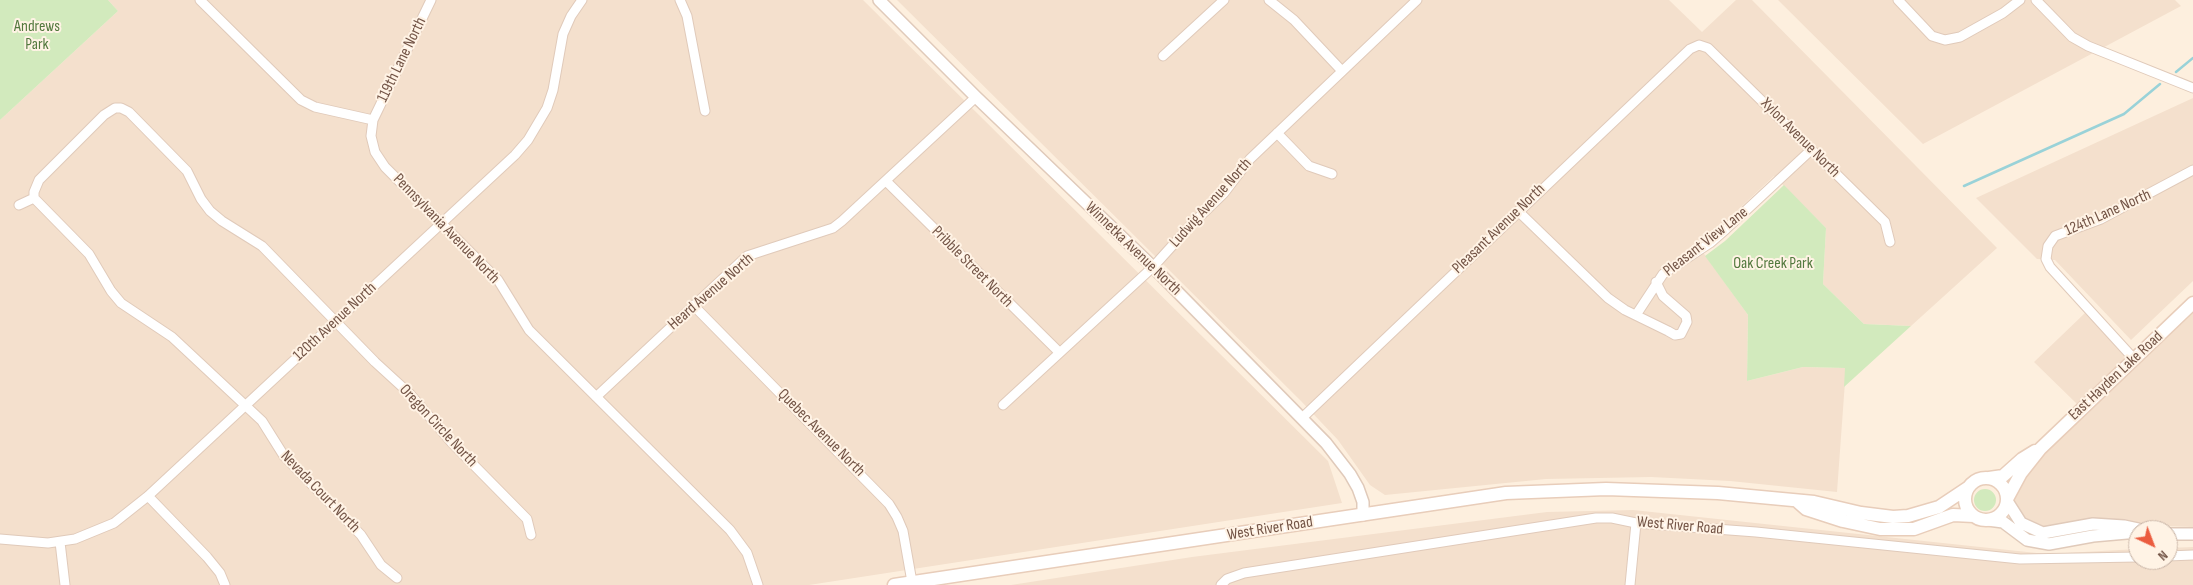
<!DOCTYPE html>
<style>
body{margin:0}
#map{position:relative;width:2193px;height:585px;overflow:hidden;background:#fdefde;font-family:"Sofia Sans Condensed",sans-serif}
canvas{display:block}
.north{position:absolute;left:2128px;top:520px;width:50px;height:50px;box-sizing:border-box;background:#fff3e5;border:1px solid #c7b3a5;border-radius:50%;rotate:137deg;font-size:14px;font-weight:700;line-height:20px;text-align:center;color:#735446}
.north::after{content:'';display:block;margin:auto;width:18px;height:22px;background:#eb5c3f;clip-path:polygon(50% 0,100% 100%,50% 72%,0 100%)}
</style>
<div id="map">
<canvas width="2193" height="585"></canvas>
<div class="north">N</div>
</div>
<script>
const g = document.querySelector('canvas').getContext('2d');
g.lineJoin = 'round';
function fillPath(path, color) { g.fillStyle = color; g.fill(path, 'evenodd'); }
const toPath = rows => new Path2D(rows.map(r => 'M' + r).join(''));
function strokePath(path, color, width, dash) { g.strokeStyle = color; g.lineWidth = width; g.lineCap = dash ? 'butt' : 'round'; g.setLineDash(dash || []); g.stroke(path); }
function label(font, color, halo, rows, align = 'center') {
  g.font = font + ' "Sofia Sans Condensed",sans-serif'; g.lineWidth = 4; g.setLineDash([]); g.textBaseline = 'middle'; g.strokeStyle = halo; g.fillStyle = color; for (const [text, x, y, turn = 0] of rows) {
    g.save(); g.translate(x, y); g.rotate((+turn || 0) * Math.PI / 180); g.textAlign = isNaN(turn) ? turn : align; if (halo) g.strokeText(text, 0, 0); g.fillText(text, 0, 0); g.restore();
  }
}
fillPath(toPath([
 [108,0,863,0,1328,461,1342,503,809,585,0,585,0,120,118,11],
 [897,0,1669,0,1702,32,1736,0,1752,0,1997,248,1911,326,1864,324,1823,284,1826,228,1774,176,1710,236,1697,244,1748,315,1747,381,1803,367,1846,368,1837,492,1730,481,1651,477,1546,479,1385,495,1370,485,1338,440,1301,401],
 [1778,0,2175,0,2181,6,1923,144],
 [2193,98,2193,281,2131,340,2055,260,2037,259,1976,198],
 [2085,313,2125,355,2125,358,2077,404,2034,362],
 [2193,313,2193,527,2135,525,2049,531,2024,522,2011,503,2033,464],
 [1633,510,2046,554,2138,549,2138,560,2168,560,2168,548,2193,547,2193,585,1011,585,1192,557,1547,512]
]), '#f4e0cd');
fillPath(toPath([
 [0,0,108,0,118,11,0,120],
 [1784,185,1826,228,1823,284,1864,324,1911,326,1844,387,1845,368,1803,367,1747,381,1748,315,1705,256,1725,241],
 '1974 500a11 11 0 1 1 22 0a11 11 0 1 1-22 0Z'
]), '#d2eabd');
strokePath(toPath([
 [2176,72,2193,58],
 [1964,186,2124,114,2160,84]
]), '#99d2d8', 2.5);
const minor = toPath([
 [200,0,301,100,315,107,373,120],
 [431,0,373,120,371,136,375,152,385,167,498,280,529,330,730,530,747,553,758,585],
 [680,0,687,16,705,111],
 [1269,0,1294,20,1342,71],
 [1898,0,1932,36,1945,40,1960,37,2003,13,2020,0],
 [2036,0,2072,37,2088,46,2193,88],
 [1163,56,1224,0],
 [1277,133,1309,166,1332,174],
 [886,181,1059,352],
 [34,198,89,254,111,291,121,303,172,337,262,421,284,456,361,535,381,565,397,578],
 [19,205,34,198,34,192,39,180,104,115,115,108,121,108,129,112,187,171,201,199,210,211,222,221,262,246,375,362,410,394,452,443,527,519,531,535],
 [1518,211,1608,298,1625,310,1668,331,1675,335,1681,334,1687,322,1686,316,1663,296,1656,282],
 [693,305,889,504,897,517,903,531,912,582],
 [1636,315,1663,274,1710,243,1726,229,1811,150],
 [2134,359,2050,267,2046,259,2048,246,2055,236,2101,219,2193,170],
 [596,397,747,256,833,228,842,221,976,97],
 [1003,405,1153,267,1190,226,1224,193,1250,159,1417,0],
 [1302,418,1690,49,1699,45,1708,48,1885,222,1890,242],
 [148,496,207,557,220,573,225,585],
 [0,539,48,543,75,539,114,523,148,496,515,155,528,140,547,108,553,90,563,34,571,16,582,0],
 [60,542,65,585],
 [2168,556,2193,555],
 [1221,585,1227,579,1244,573,1596,518,1612,518,1636,523,1756,532,2020,559,2138,557],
 [1630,585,1636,523]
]);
const tertiary = toPath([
 [879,0,976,97,1153,267,1326,443,1350,474,1358,488,1363,502,1363,515],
 [2007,501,2021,523,2043,533,2093,524,2124,526,2138,529],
 [1988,520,2003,522,2027,540,2049,544,2093,536,2138,532],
 [2168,534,2193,534]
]);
const secondary = toPath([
 [1989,478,2003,476,2022,459,2035,451],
 '1965 499a21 21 0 1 1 42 0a21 21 0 1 1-42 0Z',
 [2007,499,2021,473,2040,449,2193,303],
 [1798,502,1806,509,1843,521,1880,529,1914,529,1953,515,1974,516],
 [894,585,1506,493,1606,489,1718,493,1814,502,1861,513,1893,517,1908,516,1939,507,1969,487]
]);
strokePath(minor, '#e0caba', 11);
strokePath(tertiary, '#e0caba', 14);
strokePath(secondary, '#e8cdba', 15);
strokePath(minor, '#fff', 9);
strokePath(tertiary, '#fff', 11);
strokePath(secondary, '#fff', 12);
label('16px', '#53793e', '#fff3e5', [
 ["Andrews",37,27],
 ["Park",37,45],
 ["Oak Creek Park",1773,264]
]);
label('16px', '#735446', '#fff3e5', [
 ["119th Lane North",402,60,-64],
 ["Xylon Avenue North",1800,138,45],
 ["Ludwig Avenue North",1211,203,-48],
 ["124th Lane North",2108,213,-24],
 ["Pennsylvania Avenue North",446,229,46],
 ["Pleasant Avenue North",1499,229,-44],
 ["Pleasant View Lane",1706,242,-38],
 ["Winnetka Avenue North",1133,249,44],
 ["Pribble Street North",972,267,45],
 ["Heard Avenue North",711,292,-41],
 ["120th Avenue North",335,322,-43],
 ["East Hayden Lake Road",2116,376,-43],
 ["Oregon Circle North",438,426,47],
 ["Quebec Avenue North",821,433,45],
 ["Nevada Court North",320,492,46],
 ["West River Road",1680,526,5],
 ["West River Road",1270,529,-9]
]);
</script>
